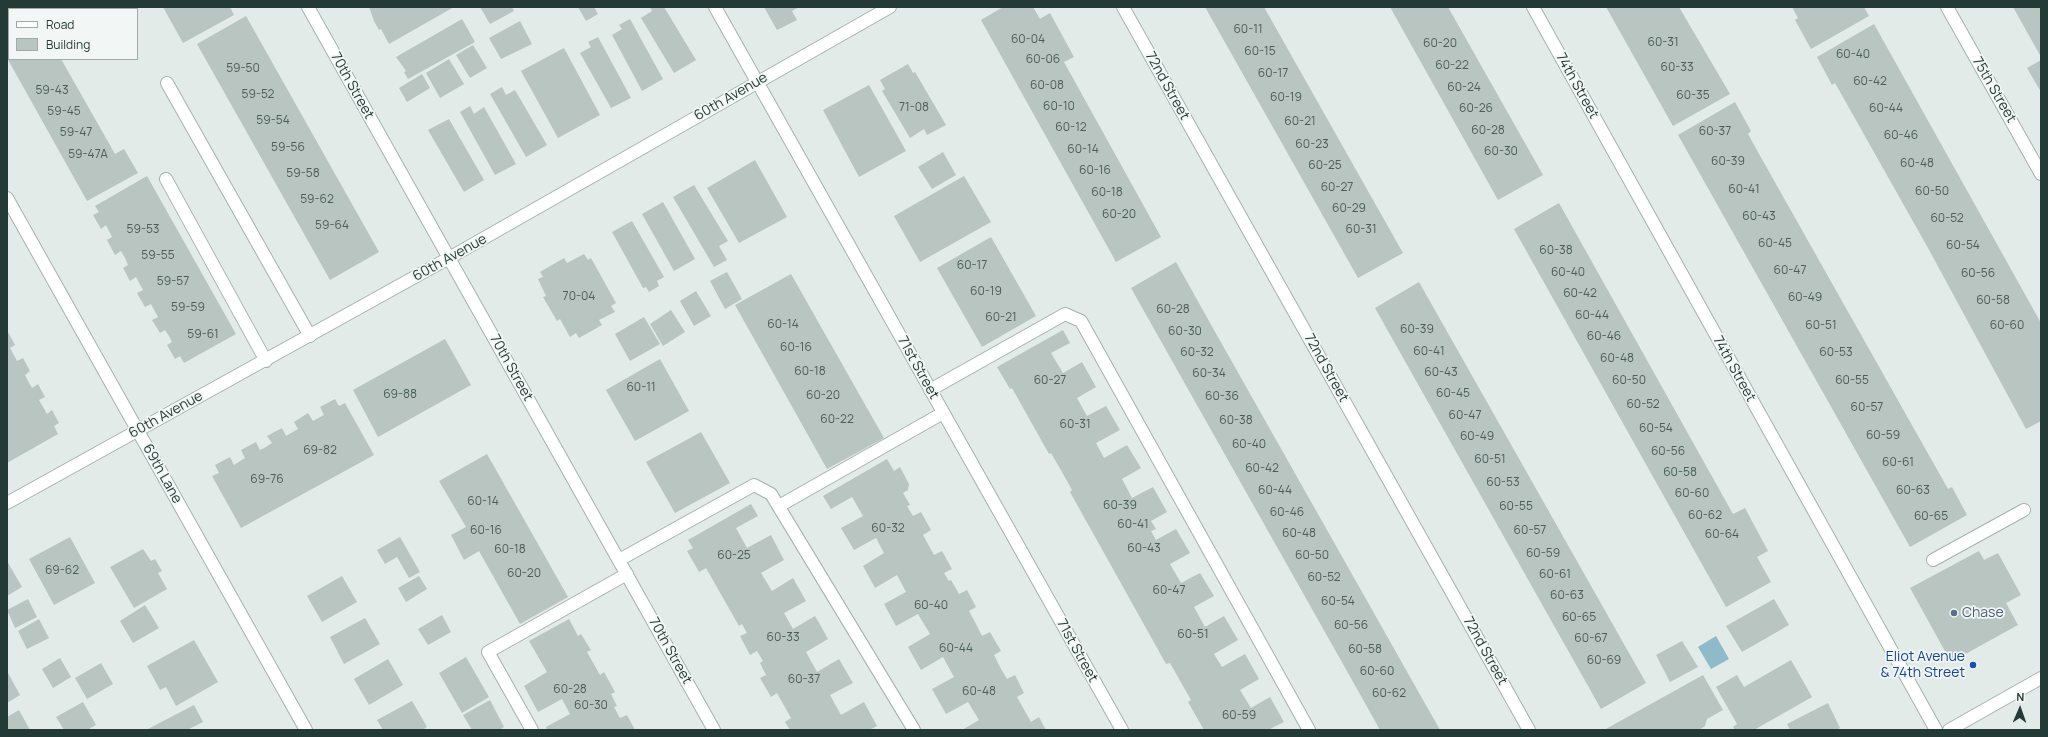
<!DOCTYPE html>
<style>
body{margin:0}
#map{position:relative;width:2048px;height:737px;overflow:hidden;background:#e2ebe8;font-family:Manrope,sans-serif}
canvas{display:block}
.frame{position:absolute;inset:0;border:8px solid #243a36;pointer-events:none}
.legend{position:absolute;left:8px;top:8px;width:130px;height:52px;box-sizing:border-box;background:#f2f7f5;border:1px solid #a0aba9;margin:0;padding:5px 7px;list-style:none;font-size:12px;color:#243a36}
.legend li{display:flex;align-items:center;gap:8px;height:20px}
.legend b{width:20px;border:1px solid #a0aba9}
.north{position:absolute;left:2000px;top:689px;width:40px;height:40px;-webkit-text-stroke:3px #f2f7f5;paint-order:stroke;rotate:2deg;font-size:11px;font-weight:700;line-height:16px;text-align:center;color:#243a36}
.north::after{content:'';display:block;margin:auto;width:14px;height:18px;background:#243a36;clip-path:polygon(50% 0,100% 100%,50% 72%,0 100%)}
</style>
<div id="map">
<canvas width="2048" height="737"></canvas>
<div class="frame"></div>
<ul class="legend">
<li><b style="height:5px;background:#fff"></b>Road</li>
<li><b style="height:11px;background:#b8c5c1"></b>Building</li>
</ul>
<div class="north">N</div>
</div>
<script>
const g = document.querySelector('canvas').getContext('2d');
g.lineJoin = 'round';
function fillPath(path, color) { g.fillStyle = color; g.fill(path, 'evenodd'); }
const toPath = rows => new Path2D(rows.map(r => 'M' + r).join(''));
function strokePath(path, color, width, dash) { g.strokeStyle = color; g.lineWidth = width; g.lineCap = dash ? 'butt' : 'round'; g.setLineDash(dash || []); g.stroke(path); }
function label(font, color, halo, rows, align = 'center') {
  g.font = font + ' Manrope,sans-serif'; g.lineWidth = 3.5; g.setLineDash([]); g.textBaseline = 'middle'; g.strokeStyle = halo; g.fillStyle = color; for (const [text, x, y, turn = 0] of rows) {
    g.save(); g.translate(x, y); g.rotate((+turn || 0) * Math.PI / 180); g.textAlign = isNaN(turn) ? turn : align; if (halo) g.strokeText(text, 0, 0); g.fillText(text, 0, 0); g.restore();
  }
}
fillPath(toPath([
 [1716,636,1729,659,1711,669,1698,647]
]), '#8fbaca');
fillPath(toPath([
 [7,7,32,7,33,9,9,9,9,59,61,59,115,154,124,149,138,173,87,201,7,58],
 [163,7,230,7,234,15,183,43],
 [369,7,454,7,389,44,381,29,379,30,374,21],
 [480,7,512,7,514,11,490,24],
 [578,7,594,7,598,14,586,21],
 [650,7,664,7,696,60,674,73,641,18,652,11],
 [764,7,799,7,792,11,797,20,777,30],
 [1003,7,1033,7,1040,19,1050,13,1074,57,1064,62,1161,237,1116,262,981,20],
 [1205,7,1264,7,1403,253,1358,278],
 [1390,7,1448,7,1543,175,1498,200],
 [1606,7,1679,7,1730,94,1673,126],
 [1792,7,1864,7,1869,16,1811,49,1795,20,1798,18],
 [2013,7,2041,7,2041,57],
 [246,16,379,252,330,280,197,44],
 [462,19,475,42,408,79,404,72,406,71,396,57],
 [630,19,663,79,642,91,612,35,622,29,619,25],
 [520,21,532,44,501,59,489,38],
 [1874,24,2041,323,2041,421,2026,429,1928,248,1835,83,1832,85,1817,57],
 [598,37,631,98,611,108,580,53,591,47,588,42],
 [473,45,487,68,470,78,456,55],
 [564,48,600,115,558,138,521,71],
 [449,59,464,84,440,98,426,73],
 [2041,60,2041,92,2027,68],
 [908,64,913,73,915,72,946,125,927,135,924,129,910,138,882,91,885,89,880,80],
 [422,74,430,88,407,102,399,88],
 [869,85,906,151,859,177,823,110],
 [502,87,506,95,515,90,547,145,526,157,490,94],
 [1735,102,1751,131,1748,134,1763,161,1948,489,1952,487,1967,515,1910,547,1678,135],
 [470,106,474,114,484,107,516,164,495,175,460,112],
 [449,119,484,180,464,192,428,130],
 [943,152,956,175,932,189,918,167],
 [755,160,787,217,739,243,707,188],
 [147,176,236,334,184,363,180,356,175,359,167,345,172,342,169,336,165,330,160,333,152,320,158,317,151,304,145,307,137,293,143,290,136,277,130,281,123,268,128,265,125,258,121,251,115,255,107,240,112,237,106,225,101,229,93,215,99,212,95,206],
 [964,176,991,222,920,262,894,216],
 [694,185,728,241,719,246,727,260,714,267,673,197],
 [663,202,695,259,674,271,642,214],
 [1559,203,1733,514,1745,508,1768,551,1757,557,1771,582,1726,607,1514,229],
 [632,221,664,277,657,281,659,286,649,292,646,287,643,288,612,232],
 [991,237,1036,316,982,347,937,268],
 [584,254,588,260,591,258,616,303,611,306,615,312,599,320,602,325,579,338,576,333,570,337,560,319,557,321,543,297,546,296,538,279,543,277,540,272,564,258,567,263],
 [1176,262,1214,330,1440,730,1380,730,1361,696,1131,288],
 [727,272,742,299,725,309,710,281],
 [791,274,884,438,827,469,735,305],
 [1419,282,1646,683,1601,709,1375,308],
 [696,291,711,316,694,326,680,301],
 [671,310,685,332,663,346,650,324],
 [644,317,660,344,630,361,615,334],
 [1063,330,1070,343,1051,353,1063,373,1082,362,1096,387,1077,398,1087,416,1106,406,1120,430,1096,443,1104,458,1127,445,1141,468,1122,479,1132,498,1153,487,1167,512,1151,521,1156,529,1151,531,1156,540,1176,529,1190,553,1170,564,1181,583,1200,573,1214,596,1194,607,1205,627,1224,616,1238,640,1214,654,1222,667,1245,654,1259,679,1240,690,1251,708,1270,697,1284,722,1268,730,1204,730,1188,702,1191,700,1170,663,1166,664,1070,492,1072,490,1062,472,1051,453,1049,454,1012,388,1010,389,997,367],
 [8,332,15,345,10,348,17,361,23,358,30,371,25,375,28,381,32,388,38,384,45,397,39,400,47,414,52,410,59,423,54,426,58,434,7,463],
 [445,339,471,385,378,437,353,390],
 [660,359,689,411,635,441,606,390],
 [335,399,339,406,345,403,374,455,241,528,212,476,219,473,215,465,230,457,234,465,240,461,245,458,241,450,256,442,260,450,266,447,272,443,267,436,282,428,286,436,298,429,294,422,308,413,313,421,324,415,320,407],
 [701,432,730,483,675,513,646,462],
 [487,454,568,597,520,624,479,551,464,560,451,535,466,527,439,481],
 [887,459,894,471,900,467,909,484,908,490,903,493,910,505,907,506,913,516,921,512,931,530,923,535,934,555,942,551,952,569,944,573,949,581,951,580,959,594,967,590,976,607,969,611,976,624,982,636,990,632,1001,651,994,655,1000,667,1007,679,1015,675,1024,693,1017,697,1031,722,1039,717,1046,730,962,730,979,720,968,702,946,714,932,689,954,677,943,657,921,670,908,647,930,634,918,614,896,626,884,604,906,592,897,575,875,588,863,566,884,553,876,538,854,550,841,528,863,516,852,497,831,509,823,496],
 [751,504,758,516,736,528,747,548,771,535,784,560,761,573,772,591,793,578,806,601,784,613,793,629,815,616,822,628,828,639,806,652,817,672,839,659,853,683,830,695,841,715,864,702,877,726,869,730,790,730,785,722,791,718,777,693,771,697,760,678,766,675,760,663,763,661,757,651,750,655,740,636,747,633,742,624,739,626,706,568,699,572,687,551,693,548,688,540],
 [70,537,95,583,54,605,29,559],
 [400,537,420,572,409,578,397,557,385,564,377,550],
 [143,549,151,561,155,559,162,571,158,573,167,589,134,608,110,567],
 [1979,551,1984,560,1998,553,2021,595,2006,603,2018,625,1951,662,1910,588],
 [7,561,22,587,7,596],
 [342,576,357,602,322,622,307,596],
 [419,576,427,589,406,602,398,588],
 [28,599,37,617,15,628,7,610],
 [1774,599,1789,625,1742,652,1726,626],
 [145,605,159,628,133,643,120,621],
 [442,615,451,632,428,645,418,629],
 [365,618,380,644,344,664,330,637],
 [39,619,49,638,27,649,18,631],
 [569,619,578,636,581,634,591,650,587,652,600,675,604,672,615,692,611,694,617,706,614,707,620,718,627,715,635,730,547,730,546,727,570,714,562,699,538,712,524,686,547,672,529,641],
 [194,640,218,682,176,706,166,687,160,690,147,666],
 [1682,641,1698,667,1670,682,1656,655],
 [466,657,489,697,462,713,439,673],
 [60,658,71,677,53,688,42,669],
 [388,659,403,685,369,705,354,679],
 [1791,660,1812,697,1754,730,1735,730,1733,727,1737,724,1716,687,1737,675,1744,687],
 [101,663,113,684,87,699,75,678],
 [7,671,20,695,7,703],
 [1703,675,1723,710,1707,719,1705,726,1699,730,1604,730],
 [490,700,504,727,499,730,472,730,463,715],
 [412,701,427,727,422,730,383,730,377,720],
 [83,702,96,725,87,730,64,730,56,717],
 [1828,703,1840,728,1836,730,1790,730,1787,724],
 [194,705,203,722,187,730,146,730],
 [19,710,30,730,7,730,7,717]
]), '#b8c5c1');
const service = toPath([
 [167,83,310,336],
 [166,179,266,361],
 [930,390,1065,314,1081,321,1309,730],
 [779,506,943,413],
 [619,560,754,485,771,494,914,730],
 [1933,560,2024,510],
 [532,730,488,652,627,574]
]);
const minor = toPath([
 [308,7,714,730],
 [715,7,1122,730],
 [1123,7,1529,730],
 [1533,7,1936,730],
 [1947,7,2041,174],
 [7,198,306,730],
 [7,503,449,258,890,7],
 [1949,730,2041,678]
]);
strokePath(service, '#a5b2af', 14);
strokePath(minor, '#a5b2af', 14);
strokePath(service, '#fff', 12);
strokePath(minor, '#fff', 12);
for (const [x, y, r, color] of [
 [1954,613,4,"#5c6f8a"],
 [1973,665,4,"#1a4fb4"]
]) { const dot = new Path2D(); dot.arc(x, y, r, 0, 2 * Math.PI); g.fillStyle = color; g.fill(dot); strokePath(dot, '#f2f7f5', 1.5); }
label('12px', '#495d59', null, [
 ["60-11",1248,30],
 ["60-04",1028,40],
 ["60-31",1663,43],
 ["60-20",1440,44],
 ["60-15",1260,52],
 ["60-40",1853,55],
 ["60-06",1043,60],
 ["60-22",1452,66],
 ["60-33",1677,68],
 ["59-50",243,69],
 ["60-17",1273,74],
 ["60-42",1870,82],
 ["60-08",1047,86],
 ["60-24",1464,88],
 ["59-43",52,91],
 ["59-52",258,95],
 ["60-35",1693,96],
 ["60-19",1286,98],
 ["60-10",1059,107],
 ["71-08",914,108],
 ["60-26",1476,109],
 ["60-44",1886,109],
 ["59-45",64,112],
 ["59-54",273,121],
 ["60-21",1300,122],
 ["60-12",1071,128],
 ["60-28",1488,131],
 ["60-37",1715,132],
 ["59-47",76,133],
 ["60-46",1901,136],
 ["60-23",1312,145],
 ["59-56",288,148],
 ["60-14",1083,150],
 ["60-30",1501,152],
 ["59-47A",88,155],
 ["60-39",1728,162],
 ["60-48",1917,164],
 ["60-25",1325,166],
 ["60-16",1095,171],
 ["59-58",303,174],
 ["60-27",1337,188],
 ["60-41",1744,190],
 ["60-50",1932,192],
 ["60-18",1107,193],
 ["59-62",317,200],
 ["60-29",1349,209],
 ["60-20",1119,215],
 ["60-43",1759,217],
 ["60-52",1947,219],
 ["59-64",332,226],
 ["59-53",143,230],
 ["60-31",1361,230],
 ["60-45",1775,244],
 ["60-54",1963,246],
 ["60-38",1556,251],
 ["59-55",158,256],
 ["60-17",972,266],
 ["60-47",1790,271],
 ["60-40",1568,273],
 ["60-56",1978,274],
 ["59-57",173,282],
 ["60-19",986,292],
 ["60-42",1580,294],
 ["70-04",579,297],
 ["60-49",1805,298],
 ["60-58",1993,301],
 ["59-59",188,308],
 ["60-28",1173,310],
 ["60-44",1592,316],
 ["60-21",1001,318],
 ["60-14",783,325],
 ["60-51",1821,326],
 ["60-60",2007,326],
 ["60-39",1417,330],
 ["60-30",1185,332],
 ["59-61",203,335],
 ["60-46",1604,337],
 ["60-16",796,348],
 ["60-41",1429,352],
 ["60-32",1197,353],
 ["60-53",1836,353],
 ["60-48",1617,359],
 ["60-18",810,372],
 ["60-43",1441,373],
 ["60-34",1209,374],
 ["60-27",1050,381],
 ["60-50",1629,381],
 ["60-55",1852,381],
 ["60-11",641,388],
 ["60-45",1453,394],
 ["69-88",400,395],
 ["60-20",823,396],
 ["60-36",1222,397],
 ["60-52",1643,405],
 ["60-57",1867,408],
 ["60-47",1465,416],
 ["60-22",837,420],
 ["60-38",1236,421],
 ["60-31",1075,425],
 ["60-54",1656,429],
 ["60-59",1883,436],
 ["60-49",1477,437],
 ["60-40",1249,445],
 ["69-82",320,451],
 ["60-56",1668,452],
 ["60-51",1490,460],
 ["60-61",1898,463],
 ["60-42",1262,469],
 ["60-58",1680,473],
 ["69-76",267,480],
 ["60-53",1503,483],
 ["60-44",1275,491],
 ["60-63",1913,491],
 ["60-60",1692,494],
 ["60-14",483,502],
 ["60-39",1120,506],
 ["60-55",1516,507],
 ["60-46",1287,513],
 ["60-62",1705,516],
 ["60-65",1931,517],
 ["60-41",1133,525],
 ["60-32",888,529],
 ["60-16",486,531],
 ["60-57",1530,531],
 ["60-48",1299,534],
 ["60-64",1722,535],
 ["60-43",1144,549],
 ["60-18",510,550],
 ["60-59",1543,554],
 ["60-25",734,556],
 ["60-50",1312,556],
 ["69-62",62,571],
 ["60-20",524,574],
 ["60-61",1555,575],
 ["60-52",1324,578],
 ["60-47",1169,591],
 ["60-63",1567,596],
 ["60-54",1338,602],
 ["60-40",931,606],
 ["60-65",1579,618],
 ["60-56",1351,626],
 ["60-51",1193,635],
 ["60-33",783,638],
 ["60-67",1591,639],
 ["60-44",956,649],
 ["60-58",1365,650],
 ["60-69",1604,661],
 ["60-60",1377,672],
 ["60-37",804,680],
 ["60-28",570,690],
 ["60-48",979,692],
 ["60-62",1389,694],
 ["60-30",591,706],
 ["60-59",1239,716]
]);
label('14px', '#243a36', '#f2f7f5', [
 ["70th Street",352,86,61],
 ["72nd Street",1167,86,61],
 ["74th Street",1577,86,61],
 ["75th Street",1994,90,60],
 ["60th Avenue",731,97,-30],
 ["60th Avenue",450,258,-29],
 ["70th Street",511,368,61],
 ["71st Street",918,368,61],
 ["72nd Street",1326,368,61],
 ["74th Street",1734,369,61],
 ["60th Avenue",166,415,-29],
 ["69th Lane",162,474,61],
 ["70th Street",670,651,61],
 ["71st Street",1077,651,61],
 ["72nd Street",1485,651,61]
]);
label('14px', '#4e5e75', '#f2f7f5', [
 ["Chase",1962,613]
], 'left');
label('14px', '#164399', '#f2f7f5', [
 ["Eliot Avenue",1965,657],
 ["& 74th Street",1965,673]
], 'right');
</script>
